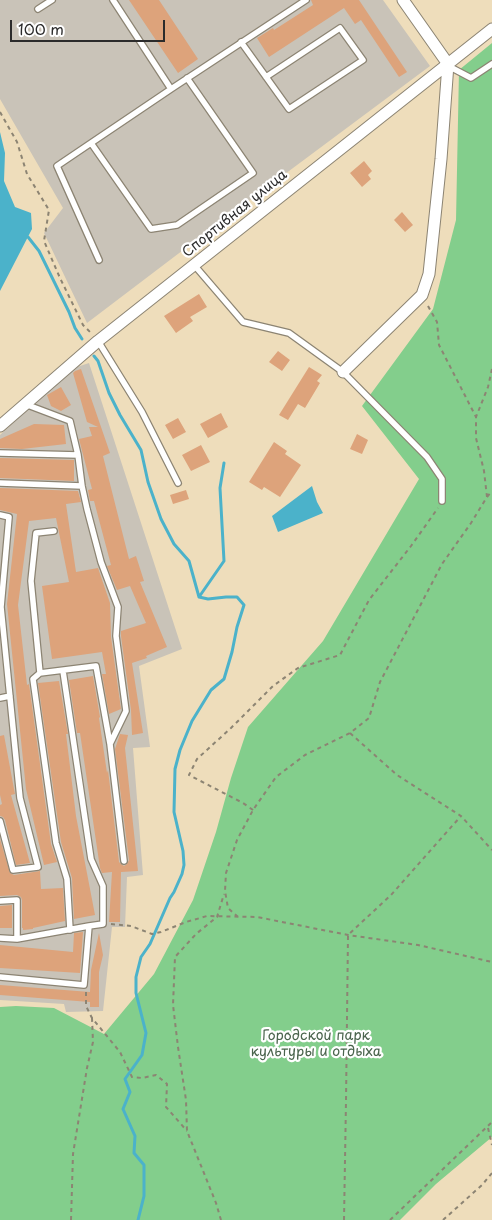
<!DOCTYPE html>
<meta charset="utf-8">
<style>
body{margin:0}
#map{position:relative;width:492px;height:1220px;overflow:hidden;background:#edb;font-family:"Playpen Sans",sans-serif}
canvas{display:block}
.scale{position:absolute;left:10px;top:20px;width:155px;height:22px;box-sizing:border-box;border:2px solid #2b2b2b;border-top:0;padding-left:6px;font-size:15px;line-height:18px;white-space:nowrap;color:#2b2b2b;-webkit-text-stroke:4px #fff;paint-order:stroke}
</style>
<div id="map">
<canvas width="492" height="1220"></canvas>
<div class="scale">100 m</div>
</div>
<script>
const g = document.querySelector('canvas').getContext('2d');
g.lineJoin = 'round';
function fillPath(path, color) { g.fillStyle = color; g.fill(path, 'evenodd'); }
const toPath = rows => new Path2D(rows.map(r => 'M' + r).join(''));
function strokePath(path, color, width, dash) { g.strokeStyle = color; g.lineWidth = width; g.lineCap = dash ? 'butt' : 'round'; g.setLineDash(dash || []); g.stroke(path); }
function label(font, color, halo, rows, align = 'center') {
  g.font = font + ' "Playpen Sans",sans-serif'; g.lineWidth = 4.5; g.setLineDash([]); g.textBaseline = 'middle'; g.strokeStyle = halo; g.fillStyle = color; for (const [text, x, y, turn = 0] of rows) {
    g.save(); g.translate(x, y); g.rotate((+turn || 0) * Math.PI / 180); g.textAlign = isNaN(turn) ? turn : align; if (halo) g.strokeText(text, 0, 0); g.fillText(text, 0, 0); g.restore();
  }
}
fillPath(toPath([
 [0,0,383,0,430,66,195,241,87,323,44,233,63,208,0,99],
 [89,363,182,649,139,666,150,747,133,748,143,875,127,877,125,927,112,927,103,1011,66,1012,64,1004,0,1000,0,435,71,369]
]), '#c9c3b8');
fillPath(toPath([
 [492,43,492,1137,436,1184,400,1220,0,1220,0,1007,16,1006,54,1008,104,1034,154,974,193,900,216,832,231,778,248,727,323,641,419,479,362,406,433,309,456,220,459,70]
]), '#83ce8c');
fillPath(toPath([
 [0,132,5,153,4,181,15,207,31,213,32,229,0,291],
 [312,486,317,502,323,513,278,532,272,516]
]), '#4bb2ca');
strokePath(toPath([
 [28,237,39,251,69,312,75,328,82,339],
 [94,356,98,361,109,393,120,415,141,450,148,482,161,519,174,544,189,561,199,597,208,599,226,597,237,597,244,605,237,627,232,652,224,679,211,690,192,721,180,750,175,769,174,812,183,851,184,865,182,874,174,892,170,898,150,944,141,957,136,977,136,993,146,1033,142,1055,125,1079,130,1092,123,1109,135,1136,134,1153,144,1165,144,1196,138,1220],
 [199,597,224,561,220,488,224,463]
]), '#4bb2ca', 3);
fillPath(toPath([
 [129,0,159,0,198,59,178,73],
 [311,0,359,0,407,72,399,77,361,20,355,24,344,8,269,57,257,38,273,28,274,30,313,5],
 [364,161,372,171,368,175,371,179,362,187,350,173],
 [402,212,413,225,405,232,394,220],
 [199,294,207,307,190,317,193,321,176,333,164,316],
 [278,351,290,360,282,371,269,362],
 [309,367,322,375,317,381,320,383,305,408,298,404,288,420,279,415],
 [81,369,110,453,103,456,129,559,136,556,144,581,140,582,167,647,146,656,147,658,132,663,143,733,132,735,131,710,121,636,121,631,146,623,130,586,117,590,107,566,111,565,94,501,90,501,88,490,92,489,79,439,92,436,89,427,98,427,87,422,73,373,75,371],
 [61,387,71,405,61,411,51,406,47,395],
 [221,413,228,427,208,438,200,424],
 [178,418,186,432,173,439,165,425],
 [34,424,64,425,66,444,22,449,0,448,0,439],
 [357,434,368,440,362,454,350,449],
 [274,442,287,451,285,454,301,465,280,497,264,487,262,490,249,482],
 [201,445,210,462,191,471,182,455],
 [0,458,74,460,74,481,0,478],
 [0,488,78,491,81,502,66,504,76,572,98,568,110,603,111,637,121,709,109,714,102,674,106,674,102,652,52,659,42,586,69,582,56,518,29,521,18,605,27,685,29,684,51,844,57,862,44,865,26,789,7,604,17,514,0,510],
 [186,490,189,499,173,504,170,495],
 [93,676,100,717,99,718,107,773,108,770,119,862,121,864,124,866,127,864,129,860,115,749,120,734,128,735,125,748,138,871,121,872,120,922,109,922,112,872,102,873,100,868,80,733,77,733,69,680],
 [59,681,68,734,66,734,76,816,95,915,74,919,72,878,61,842,38,683],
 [4,735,14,789,15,794,11,795,30,863,16,865,5,820,3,817,0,816,0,805,2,804,0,795,0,736],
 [0,839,10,873,14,875,40,871,41,889,63,888,65,921,33,928,33,929,23,930,23,928,22,928,22,900,21,897,17,895,0,896],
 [12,905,12,928,0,928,0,906],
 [83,932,80,973,0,968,0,945,73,952,74,933],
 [99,933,103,955,99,972,99,1007,90,1007,90,1002,0,995,0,985,90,992,91,970]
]), '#dda37b');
const lane = toPath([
 [113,0,171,89,306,0],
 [38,9,52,0],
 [241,42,289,109,363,60,340,28,266,77],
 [448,64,452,68,471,78,492,64],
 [171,89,91,143,151,229,177,225,253,173,187,78],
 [91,143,57,166,99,260],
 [195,266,243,322,289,333,343,372,427,457,442,479,442,501],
 [98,341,142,412,178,483],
 [25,404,70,421,78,455,82,486,87,509,101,562,118,607,116,636,126,711,110,744,124,861],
 [0,453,78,455],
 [0,483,82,486],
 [0,515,9,517,1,607,20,798,38,867,13,870,0,821],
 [54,531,36,533,31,581,40,673,96,666,110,744],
 [63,671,91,859,103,886,103,924,89,926],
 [40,673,33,679,56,843,67,879,70,930],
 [0,698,10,696],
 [0,901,17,900,17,939],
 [0,938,17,939,89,926,84,985,0,977]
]);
const street = toPath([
 [343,372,422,295,429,274,441,159,448,64,403,0],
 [0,426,98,341,492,29]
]);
strokePath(lane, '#8c8473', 8);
strokePath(street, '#8c8473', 13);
strokePath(toPath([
 [0,112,17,142,27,174,49,210,44,241,60,278,83,325,91,333],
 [428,306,437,322,439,345,476,417],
 [487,497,492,491],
 [350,733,397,775,461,816,492,850],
 [253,810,243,803,189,775,197,759,231,728,273,686,298,668,340,655,369,600,411,546,438,508],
 [238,917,228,908,225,891,226,873,237,840,253,810,276,777,305,755,350,733,369,718,380,682,442,564,471,523,487,497,484,471,476,438,476,417,488,387,492,369],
 [111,924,131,926,152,934,161,932,186,922,207,916,257,917,348,935,418,945,492,962],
 [86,992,86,1006,92,1018,120,1052,132,1077,142,1078,156,1075,167,1084,166,1107,187,1131],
 [488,1128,492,1145],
 [71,1220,73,1154,87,1068,93,1042,92,1018],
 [221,1220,216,1203,187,1131,186,1100,178,1047,173,1005,175,957,196,934,217,917,224,894],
 [344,1220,346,1101,348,935,391,895,461,816],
 [390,1220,492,1122],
 [443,1220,482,1185,492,1173]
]), '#8c8473', 2, [4, 4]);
strokePath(lane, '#fff', 5.5);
strokePath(street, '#fff', 11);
label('14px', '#2b2b2b', '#fff', [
 ["Спортивная улица",235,214,-39]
]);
label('14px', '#4a644d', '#fff', [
 ["Городской парк",316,1036],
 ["культуры и отдыха",316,1052]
]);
</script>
